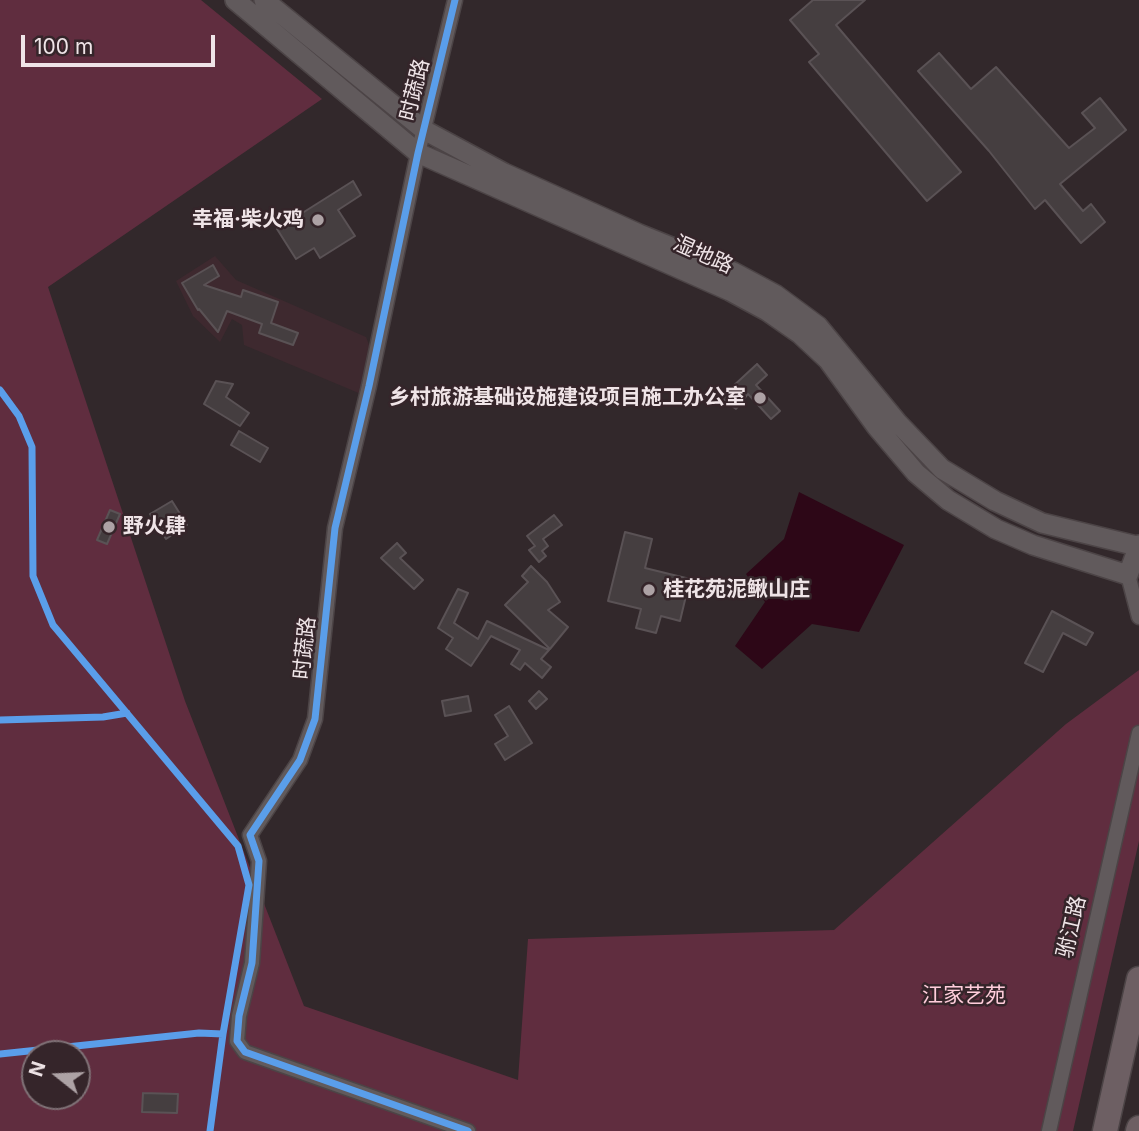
<!DOCTYPE html>
<meta charset="utf-8">
<style>
body{margin:0}
#map{position:relative;width:1139px;height:1131px;overflow:hidden;background:#32282b;font-family:Inter,sans-serif}
canvas{display:block}
.north{position:absolute;left:21px;top:1040px;width:70px;height:70px;box-sizing:border-box;background:#35252a;border:2px solid #7f7176;border-radius:50%;rotate:288deg;font-size:19px;font-weight:700;line-height:28px;text-align:center;color:#efe4e7}
.north::after{content:'';display:block;margin:auto;width:24px;height:32px;background:#ada2a5;clip-path:polygon(50% 0,100% 100%,50% 72%,0 100%)}
.scale{position:absolute;left:21px;top:35px;width:194px;height:32px;box-sizing:border-box;border:4px solid #efe4e7;border-top:0;padding-left:9px;font-size:21px;line-height:24px;white-space:nowrap;color:#efe4e7;-webkit-text-stroke:5px #35252a;paint-order:stroke}
</style>
<div id="map">
<canvas width="1139" height="1131"></canvas>
<div class="north">N</div>
<div class="scale">100 m</div>
</div>
<script>
const g = document.querySelector('canvas').getContext('2d');
g.lineJoin = 'round';
function fillPath(path, color) { g.fillStyle = color; g.fill(path, 'evenodd'); }
const toPath = rows => new Path2D(rows.map(r => 'M' + r).join(''));
function strokePath(path, color, width, dash) { g.strokeStyle = color; g.lineWidth = width; g.lineCap = dash ? 'butt' : 'round'; g.setLineDash(dash || []); g.stroke(path); }
function label(font, color, halo, rows, align = 'center') {
  g.font = font + ' Inter,"Noto Sans SC",sans-serif'; g.lineWidth = 5; g.setLineDash([]); g.textBaseline = 'middle'; g.strokeStyle = halo; g.fillStyle = color; for (const [text, x, y, turn = 0] of rows) {
    g.save(); g.translate(x, y); g.rotate((+turn || 0) * Math.PI / 180); g.textAlign = isNaN(turn) ? turn : align; if (halo) g.strokeText(text, 0, 0); g.fillText(text, 0, 0); g.restore();
  }
}
fillPath(toPath([
 [215,256,236,280,366,337,373,355,361,394,244,345,242,325,232,319,220,342,193,316,176,281]
]), '#3e292f');
fillPath(toPath([
 [0,0,201,0,322,99,48,287,185,701,304,1006,518,1080,528,939,834,930,1066,724,1139,670,1139,841,1073,1131,0,1131],
 [35,1054,77,1054,77,1096,35,1096]
]), '#602d3f');
fillPath(toPath([
 [799,492,904,545,859,632,812,624,762,669,735,646,765,602,746,574,784,539]
]), '#2d0717');
const building = toPath([
 [813,0,865,0,836,25,961,172,927,201,809,62,819,54,790,20,813,0],
 [939,53,971,89,996,67,1069,148,1095,128,1082,113,1100,98,1126,130,1060,184,1083,211,1091,204,1105,222,1081,243,1045,200,1035,209,989,151,918,71,939,53],
 [353,181,361,195,338,210,355,236,320,258,314,248,296,259,277,229,353,181],
 [213,265,219,276,204,285,241,297,243,290,278,302,271,323,298,333,293,345,259,333,262,324,227,311,218,332,199,309,198,310,182,283,213,265],
 [757,364,767,375,756,385,780,411,771,419,748,394,736,409,720,397,728,387,730,389,757,364],
 [216,381,233,384,226,397,249,413,240,426,204,404,216,381],
 [239,431,268,448,260,462,231,445,239,431],
 [172,501,187,525,166,539,150,514,172,501],
 [110,510,120,514,107,544,97,540,110,510],
 [554,515,562,525,543,539,548,546,542,551,546,556,539,562,529,550,535,546,527,536,554,515],
 [625,532,652,539,645,568,690,579,680,621,661,616,656,633,636,628,641,609,608,601,625,532],
 [397,543,406,553,400,558,423,580,414,589,381,558,397,543],
 [531,566,547,582,560,602,548,610,568,627,550,649,505,605,528,582,522,576,531,566],
 [458,589,468,593,454,623,478,639,487,621,549,650,541,659,551,667,542,678,525,663,520,670,511,664,520,650,491,636,471,666,446,649,453,638,438,628,458,589],
 [1052,611,1093,633,1086,645,1063,633,1043,672,1025,663,1052,611],
 [539,691,547,699,536,709,529,701,539,691],
 [468,696,471,711,445,716,442,701,468,696],
 [509,706,532,743,505,760,495,744,508,736,495,715,509,706],
 [143,1093,178,1094,177,1113,142,1112,143,1093]
]);
fillPath(building, '#453e40');
strokePath(building, '#5a5255', 2);
const street = toPath([
 [455,0,418,153,369,386,335,528,315,719,300,760,250,835,259,861,252,963,239,1016,237,1041,245,1052,468,1131],
 [1128,575,1139,617],
 [1049,1131,1139,733]
]);
const secondary = toPath([
 [235,0,418,153,730,291,767,311,800,334,828,360,876,426,916,473,948,500,996,529,1033,545,1128,575,1139,545],
 [264,0,424,130,504,173,639,234,733,272,776,295,818,326,897,422,942,469,995,501,1042,523,1137,546]
]);
const highway = toPath([
 [1105,1131,1139,979],
 [1138,1131,1139,1128]
]);
strokePath(street, '#4c4446', 17);
strokePath(secondary, '#4c4446', 22);
strokePath(highway, '#4c4446', 27);
strokePath(street, '#615a5c', 14);
strokePath(secondary, '#615a5c', 19);
strokePath(highway, '#6d5f63', 24);
strokePath(toPath([
 [455,0,418,153,369,386,335,528,315,719,300,760,250,835,259,861,252,963,239,1016,237,1041,245,1052,468,1131],
 [0,390,19,416,32,447,33,576,53,625,238,846,249,885,223,1034,210,1131],
 [0,720,103,717,127,713],
 [0,1054,199,1033,223,1034]
]), '#5a9eea', 7);
for (const [x, y, r, color] of [
 [318,220,7,"#ada2a5"],
 [760,398,7,"#ada2a5"],
 [109,527,7,"#ada2a5"],
 [649,590,7,"#ada2a5"]
]) { const dot = new Path2D(); dot.arc(x, y, r, 0, 2 * Math.PI); g.fillStyle = color; g.fill(dot); strokePath(dot, '#35252a', 2.5); }
label('21px', '#efe4e7', '#35252a', [
 ["时蔬路",415,90,-76],
 ["湿地路",703,255,24],
 ["时蔬路",305,648,-84],
 ["驸江路",1072,927,-77]
]);
label('bold 21px', '#efe4e7', '#35252a', [
 ["幸福·柴火鸡",304,220],
 ["乡村旅游基础设施建设项目施工办公室",746,398],
 ["野火肆",123,527,"left"],
 ["桂花苑泥鳅山庄",663,590,"left"]
], 'right');
label('21px', '#ffcddb', '#35252a', [
 ["江家艺苑",964,996]
]);
</script>
